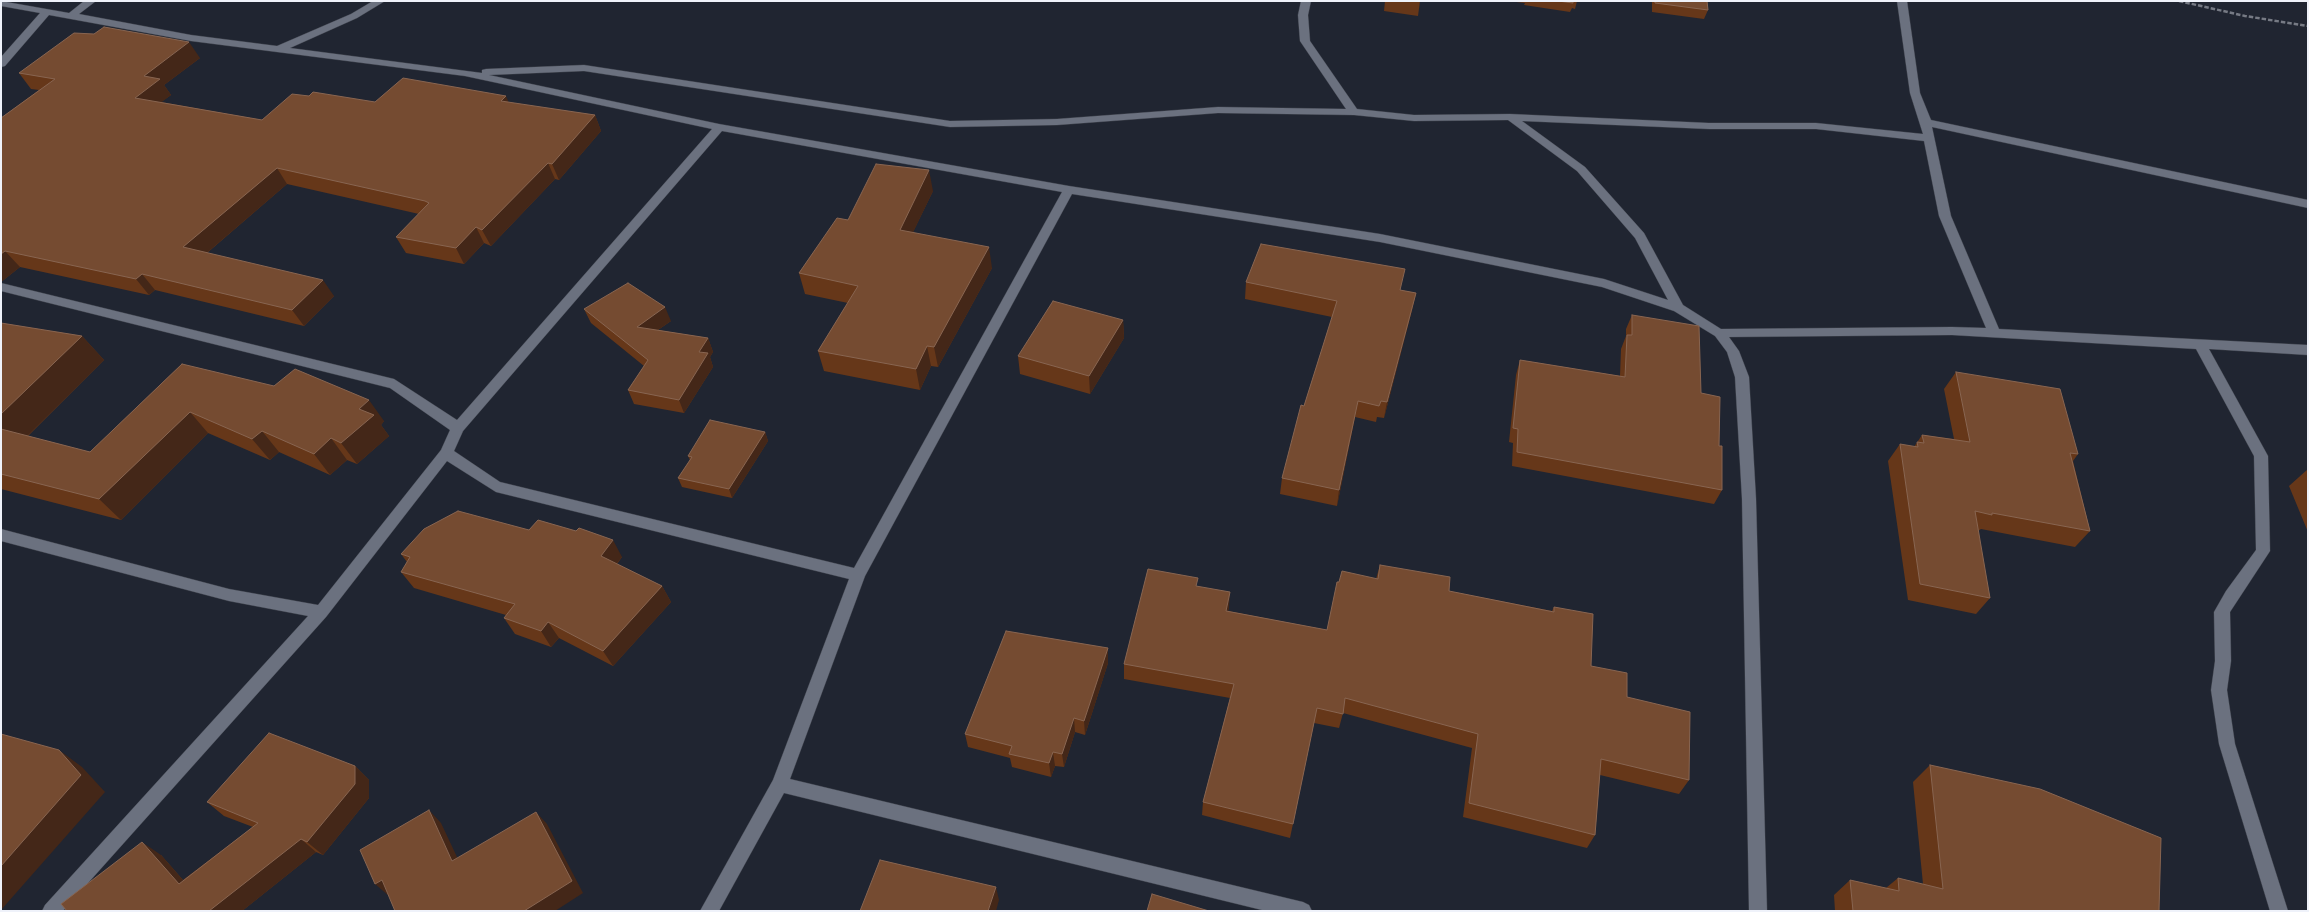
<!DOCTYPE html>
<style>
body{margin:0}
#map{position:relative;width:2309px;height:912px;overflow:hidden;background:#202531;font-family:Rubik,sans-serif}
canvas{display:block}
.frame{position:absolute;inset:0;border:2px solid #eff2fa;pointer-events:none}
</style>
<div id="map">
<canvas width="2309" height="912"></canvas>
<div class="frame"></div>
</div>
<script>
const g = document.querySelector('canvas').getContext('2d');
g.lineJoin = 'round';
const toPath = rows => new Path2D(rows.map(r => 'M' + r).join(''));
function strokePath(path, color, width, dash) { g.strokeStyle = color; g.lineWidth = width; g.lineCap = dash ? 'butt' : 'round'; g.setLineDash(dash || []); g.stroke(path); }
function fillPath(path, color) { g.fillStyle = color; g.fill(path, 'evenodd'); }
const minor = toPath([
 [1,1,69,13,84,1,96,1,79,14,191,35,277,46,351,14,373,1,385,1,357,18,290,48,482,73,482,70,486,69,584,65,950,121,1057,119,1218,107,1346,109,1300,41,1298,15,1301,1,1311,1,1308,15,1310,41,1357,109,1414,115,1510,114,1709,123,1816,123,1923,134,1910,93,1897,1,1907,1,1920,93,1931,120,2308,200,2308,208,1932,127,1951,216,1999,329,2308,345,2308,355,2209,349,2268,456,2270,551,2230,612,2231,661,2227,690,2235,744,2288,911,2270,911,2219,744,2211,690,2215,661,2214,612,2226,591,2256,550,2254,456,2196,349,1952,335,1729,337,1739,351,1749,377,1756,499,1767,911,1749,911,1742,499,1735,377,1727,352,1715,336,1674,311,1602,287,1380,242,1072,194,865,576,790,779,1303,902,1309,905,1312,911,1266,911,784,793,719,911,700,911,773,780,849,579,496,492,447,461,326,617,63,911,42,911,45,905,308,616,229,601,1,541,1,529,229,589,318,605,441,450,450,430,390,388,1,291,1,283,394,379,457,420,712,129,465,76,191,41,49,15,5,66,1,67,1,57,40,13,1,6,1,1],
 [584,71,950,127,1057,125,1218,113,1354,115,1414,121,1508,120,1577,171,1635,238,1668,300,1604,279,1380,234,1069,186,719,124,489,75,584,71],
 [1522,121,1709,129,1816,129,1924,141,1939,216,1986,328,1952,327,1721,329,1683,305,1644,233,1585,167,1522,121],
 [722,131,1062,192,854,568,500,482,454,451,463,431,722,131]
]);
strokePath(minor, '#3c404a', 1);
strokePath(toPath([
 [2179,1,2245,16,2308,26]
]), '#767a84', 2.5, [4.5, 2]);
fillPath(minor, '#6b717f');
fillPath(toPath([
 [1385,1,1420,1,1418,16,1384,11],
 [1508,1,1577,1,1575,9,1572,8,1570,12,1524,5,1525,3],
 [1652,1,1707,1,1708,10,1704,19,1652,12],
 [200,58,164,85,171,95,161,102,262,120,309,96,375,102,509,103,595,115,601,131,559,180,555,179,491,246,484,243,464,264,406,253,396,237,419,214,287,184,207,253,334,296,304,326,155,290,149,295,20,267,1,282,1,118,39,90,31,89,19,73],
 [933,191,913,232,992,268,938,367,931,366,920,390,824,371,818,351,848,303,805,294,799,273,848,220],
 [1246,282,1400,290,1416,293,1412,310,1384,418,1377,417,1376,422,1355,417,1337,506,1280,494,1282,478,1304,406,1332,317,1245,299],
 [584,309,671,321,658,330,708,338,713,352,710,357,713,367,684,413,634,404,628,390,644,366,591,323],
 [1632,315,1701,393,1719,446,1722,490,1714,504,1512,466,1513,443,1509,442,1516,375,1520,360,1620,376,1621,349,1626,336,1626,329],
 [1123,320,1124,338,1090,394,1020,374,1018,356],
 [1,323,82,336,104,360,28,436,90,452,182,364,384,421,381,425,389,436,357,464,347,460,330,475,279,452,270,460,208,433,121,520,1,489],
 [1956,372,2078,454,2073,461,2090,531,2075,547,1981,529,1978,531,1990,598,1976,614,1908,600,1888,461,1900,444,1914,447,1922,435,1954,439,1944,389],
 [765,432,768,441,732,498,682,487,678,478,690,460,688,456],
 [2308,469,2308,532,2289,486],
 [529,530,622,557,617,564,662,586,671,602,613,666,559,638,551,647,515,634,504,618,506,615,414,588,401,572,407,562,401,554],
 [1380,565,1449,591,1552,611,1554,607,1591,666,1627,697,1689,780,1679,794,1600,775,1595,835,1587,848,1463,817,1472,748,1343,713,1339,728,1314,723,1290,838,1202,815,1203,802,1230,698,1124,679,1124,664,1197,586,1229,607,1228,611,1327,630,1339,582,1376,579],
 [1108,648,1108,663,1085,735,1075,732,1064,767,1055,766,1051,777,1012,767,1010,758,968,747,965,734],
 [1930,765,2159,911,1835,911,1834,895,1850,880,1886,888,1898,878,1923,884,1913,782],
 [355,766,369,780,369,798,323,855,316,852,242,911,67,911,161,855,183,880,253,827,224,816,207,802]
]), '#663719');
fillPath(toPath([
 [189,42,200,58,164,85,171,95,146,114,135,98,144,76],
 [506,96,513,112,501,101],
 [595,115,601,131,559,180,552,164],
 [548,163,555,179,491,246,482,230],
 [277,168,287,184,195,263,183,247],
 [929,170,933,191,904,251,900,230],
 [476,227,484,243,464,264,456,248],
 [989,247,992,268,938,367,934,347],
 [5,251,20,267,1,282,1,254],
 [142,274,155,290,149,295,136,279],
 [323,280,334,296,304,326,292,310],
 [1416,293,1412,310,1384,418,1387,402],
 [665,307,671,321,643,340,637,327],
 [1123,320,1124,338,1090,394,1089,376],
 [82,336,104,360,1,462,1,414],
 [708,338,713,352,710,357,713,367,684,413,679,400,699,352],
 [927,346,931,366,920,390,916,369],
 [369,400,384,421,381,425,389,436,357,464,341,443,359,409],
 [1358,401,1355,417,1337,506,1339,490],
 [190,412,208,433,121,520,99,499],
 [262,431,279,452,270,460,252,439],
 [765,432,768,441,732,498,729,489],
 [331,438,347,460,330,475,314,454],
 [613,540,622,557,610,572,601,556],
 [662,586,671,602,613,666,603,651],
 [1230,592,1229,607,1225,626,1226,611],
 [548,622,559,638,551,647,541,631],
 [1108,648,1108,663,1085,735,1084,721],
 [1074,718,1075,732,1064,767,1062,754],
 [59,750,82,767,105,792,1,910,1,866],
 [1053,752,1055,766,1051,777,1049,763],
 [355,766,369,780,369,798,323,855,307,842],
 [429,810,441,823,465,874,452,861],
 [536,812,547,824,583,893,555,911,524,911],
 [301,839,316,852,242,911,209,911],
 [142,842,161,855,197,896,179,884],
 [382,880,389,896,375,884],
 [996,887,999,900,996,911,988,911]
]), '#442718');
const building = toPath([
 [1558,1,1573,1,1573,3,1558,1],
 [1655,1,1707,1,1708,10,1655,3,1655,1],
 [104,27,189,42,144,76,160,79,135,98,262,120,292,94,309,96,313,92,375,102,403,78,506,96,501,101,595,115,552,164,548,163,482,230,476,227,456,248,396,237,429,203,425,201,277,168,183,247,323,280,292,310,142,274,136,279,5,251,1,254,1,118,55,79,19,73,74,33,94,34,104,27],
 [876,164,929,170,900,230,989,247,934,347,927,346,916,369,818,351,858,286,799,273,837,218,848,220,876,164],
 [1261,244,1405,269,1400,290,1416,293,1387,402,1381,401,1379,406,1358,401,1339,490,1282,478,1301,405,1304,406,1337,301,1246,282,1261,244],
 [628,283,665,307,637,327,708,338,699,352,708,353,679,400,628,390,648,360,584,309,628,283],
 [1053,301,1123,320,1089,376,1018,356,1053,301],
 [1632,315,1699,326,1701,393,1720,397,1719,446,1722,446,1722,490,1517,452,1518,429,1513,428,1520,360,1625,377,1627,335,1632,335,1632,315],
 [1,323,82,336,1,414,1,323],
 [182,364,274,386,295,369,369,400,359,409,374,415,341,443,331,438,314,454,262,431,252,439,190,412,99,499,1,474,1,429,90,452,182,364],
 [1956,372,2060,389,2078,454,2070,453,2090,531,1992,513,1992,515,1975,511,1990,598,1920,584,1900,444,1918,447,1917,442,1924,443,1922,435,1970,442,1956,372],
 [710,420,765,432,729,489,678,478,692,457,688,456,710,420],
 [458,511,529,530,538,520,576,531,579,528,613,540,601,556,662,586,603,651,548,622,541,631,504,618,515,604,401,572,410,557,401,554,424,529,458,511],
 [1380,565,1450,577,1449,591,1554,612,1554,607,1593,614,1591,666,1627,673,1627,697,1690,712,1689,780,1601,759,1595,835,1469,803,1478,734,1345,698,1343,714,1317,708,1293,824,1203,802,1234,684,1124,664,1148,569,1198,578,1196,586,1230,592,1226,611,1327,630,1337,582,1339,582,1342,571,1378,579,1380,565],
 [1006,631,1108,648,1084,721,1074,718,1062,754,1053,752,1049,763,1009,754,1012,746,965,734,1006,631],
 [269,733,355,766,355,784,307,842,301,839,209,911,67,911,61,904,142,842,179,884,258,823,207,802,269,733],
 [1,734,59,750,81,775,1,866,1,734],
 [1930,765,2040,789,2161,838,2159,911,1853,911,1850,880,1899,891,1898,878,1943,889,1930,765],
 [429,810,452,861,536,812,572,881,524,911,395,911,382,880,375,884,360,850,429,810],
 [880,860,996,887,988,911,860,911,880,860],
 [1152,894,1209,911,1147,911,1152,894]
]);
fillPath(building, '#754b31');
strokePath(building, '#886551', 1);
</script>
